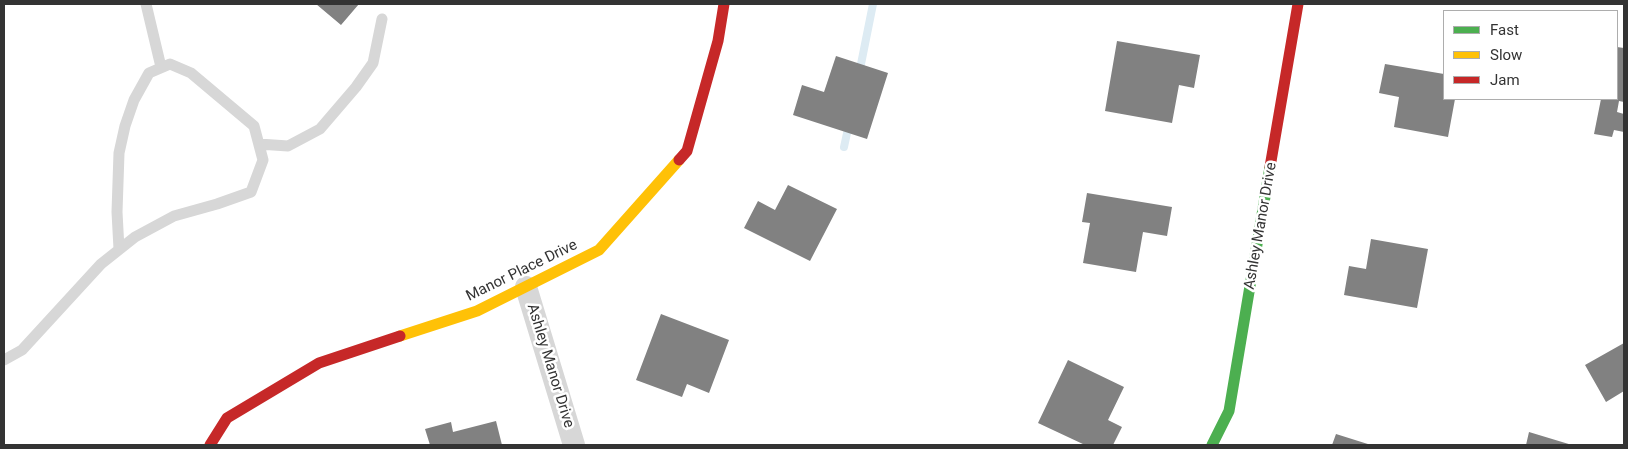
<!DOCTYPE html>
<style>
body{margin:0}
#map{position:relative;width:1628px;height:449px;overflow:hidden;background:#fff;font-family:Roboto,sans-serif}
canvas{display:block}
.frame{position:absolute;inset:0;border:5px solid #333;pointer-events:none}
.legend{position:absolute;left:1443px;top:10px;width:175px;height:90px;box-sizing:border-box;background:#fff;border:1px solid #adadad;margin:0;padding:6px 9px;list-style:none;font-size:15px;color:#333}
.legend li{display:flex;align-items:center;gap:10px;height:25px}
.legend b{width:25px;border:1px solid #adadad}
</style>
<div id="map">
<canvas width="1628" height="449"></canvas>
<div class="frame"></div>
<ul class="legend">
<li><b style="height:6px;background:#4caf50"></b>Fast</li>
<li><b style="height:6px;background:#ffc107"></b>Slow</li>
<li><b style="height:6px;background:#c62828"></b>Jam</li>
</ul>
</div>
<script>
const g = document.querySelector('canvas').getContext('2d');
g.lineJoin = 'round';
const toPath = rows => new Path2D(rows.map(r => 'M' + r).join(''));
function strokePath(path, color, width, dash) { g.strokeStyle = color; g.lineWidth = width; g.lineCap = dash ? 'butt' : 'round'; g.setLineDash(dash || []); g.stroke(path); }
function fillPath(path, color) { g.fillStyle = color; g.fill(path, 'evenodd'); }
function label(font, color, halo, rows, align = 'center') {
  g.font = font + ' Roboto,sans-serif'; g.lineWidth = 5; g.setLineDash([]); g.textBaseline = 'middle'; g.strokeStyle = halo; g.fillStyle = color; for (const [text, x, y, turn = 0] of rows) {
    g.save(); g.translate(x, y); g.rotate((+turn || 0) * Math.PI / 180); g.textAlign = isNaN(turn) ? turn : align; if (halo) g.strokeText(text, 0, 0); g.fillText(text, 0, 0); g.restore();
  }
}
strokePath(toPath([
 [859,74,873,4],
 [844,147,849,124]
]), '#ddebf3', 8);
fillPath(toPath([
 [316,4,359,4,341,25],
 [1117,41,1200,55,1194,88,1179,85,1172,123,1105,111],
 [1617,47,1624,48,1624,102,1619,101,1617,112,1624,114,1624,132,1614,130,1612,137,1594,134,1601,99,1617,99],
 [836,56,888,73,867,139,793,115,802,85,824,92],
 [1385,64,1444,74,1444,99,1455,99,1448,137,1394,127,1399,97,1379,93],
 [788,185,837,209,810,261,744,228,758,201,775,210],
 [1087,193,1172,207,1167,236,1143,232,1136,272,1083,263,1090,223,1082,222],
 [1371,239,1428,249,1417,308,1344,295,1349,266,1366,269],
 [661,314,729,340,709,393,687,384,682,397,636,380],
 [1624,343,1624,391,1606,402,1585,365],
 [1068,360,1124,387,1108,420,1122,427,1113,445,1085,445,1038,423],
 [496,421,502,445,430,445,425,429,451,422,453,432],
 [1529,432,1572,445,1526,445],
 [1336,434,1371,445,1332,445]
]), '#818181');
strokePath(toPath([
 [146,4,161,67],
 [259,144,288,146,320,129,356,87,373,63,382,19],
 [4,360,22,350,101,264,135,237,174,216,217,204,251,192,263,160,254,126,191,73,170,64,149,73,134,100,125,126,119,153,117,212,119,249]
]), '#d7d7d7', 11);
strokePath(toPath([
 [526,287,574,445]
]), '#d7d7d7', 22);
strokePath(toPath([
 [1212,445,1229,411,1270,167]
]), '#4caf50', 11);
strokePath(toPath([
 [400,336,477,311,599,250,679,160]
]), '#ffc107', 11);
strokePath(toPath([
 [679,160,687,151,718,41,724,4],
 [1270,167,1298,4],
 [210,445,227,418,319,363,400,336]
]), '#c62828', 11);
label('15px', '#333', '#fff', [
 ["Ashley Manor Drive",1261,226,-80],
 ["Manor Place Drive",522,271,-26],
 ["Ashley Manor Drive",550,366,73]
]);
</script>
